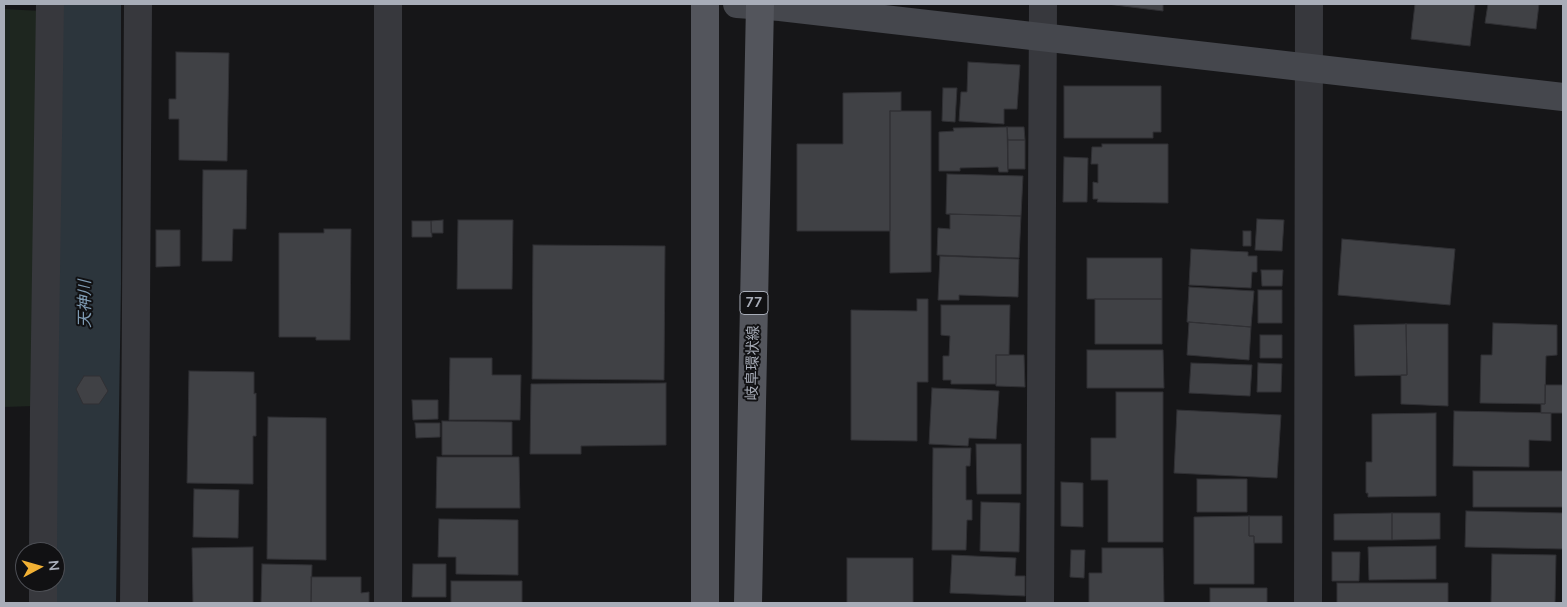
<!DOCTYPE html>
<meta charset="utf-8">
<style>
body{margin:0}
#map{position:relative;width:1567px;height:607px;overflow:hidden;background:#161618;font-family:Mulish,sans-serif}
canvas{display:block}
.frame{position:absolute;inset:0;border:5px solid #a8adb8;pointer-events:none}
.north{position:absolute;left:15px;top:542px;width:50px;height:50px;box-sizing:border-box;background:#111113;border:1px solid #4d4f55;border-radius:50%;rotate:84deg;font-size:14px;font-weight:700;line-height:20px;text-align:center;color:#a8adb8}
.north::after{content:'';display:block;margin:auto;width:18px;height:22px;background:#f2b134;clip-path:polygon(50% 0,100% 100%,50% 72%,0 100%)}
</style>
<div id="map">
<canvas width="1567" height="607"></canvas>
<div class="frame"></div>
<div class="north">N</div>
</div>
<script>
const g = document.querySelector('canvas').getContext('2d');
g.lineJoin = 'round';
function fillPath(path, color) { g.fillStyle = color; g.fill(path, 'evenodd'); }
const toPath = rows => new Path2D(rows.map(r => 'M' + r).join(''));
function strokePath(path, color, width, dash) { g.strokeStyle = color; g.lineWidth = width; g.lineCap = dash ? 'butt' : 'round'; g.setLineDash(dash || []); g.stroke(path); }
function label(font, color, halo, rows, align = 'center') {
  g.font = font + ' Mulish,"Noto Sans JP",sans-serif'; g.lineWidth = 4; g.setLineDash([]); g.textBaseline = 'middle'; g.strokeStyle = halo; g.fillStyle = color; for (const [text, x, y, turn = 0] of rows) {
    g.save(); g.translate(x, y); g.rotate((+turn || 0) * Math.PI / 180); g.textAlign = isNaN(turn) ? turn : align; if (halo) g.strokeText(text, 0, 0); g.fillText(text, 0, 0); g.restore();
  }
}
fillPath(toPath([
 [4,9,41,11,34,406,4,407]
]), '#1e261f');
strokePath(toPath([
 [82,603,87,284,87,4]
]), '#2c353c', 68);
const building = toPath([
 [1107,4,1163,4,1163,11,1107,4],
 [1415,4,1475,4,1470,46,1411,39,1415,4],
 [1488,4,1539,4,1536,29,1485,23,1488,4],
 [176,52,229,53,227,161,179,160,179,119,169,119,169,99,176,99,176,52],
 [968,62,1020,65,1017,109,1004,109,1004,124,959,121,961,92,967,92,968,62],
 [1064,86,1161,86,1161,132,1153,132,1153,138,1064,138,1064,86],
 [943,88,957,88,955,122,942,121,943,88],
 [901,92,901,111,890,111,890,231,797,231,797,144,843,144,843,93,901,92],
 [890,111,931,111,931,272,890,273,890,111],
 [1007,127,1008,172,999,172,998,167,960,168,960,171,939,171,939,132,954,131,953,128,1007,127],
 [1007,127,1024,127,1025,140,1008,140,1007,127],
 [1008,140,1025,140,1025,169,1008,169,1008,140],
 [1102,144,1168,144,1168,203,1097,202,1098,199,1093,199,1093,182,1098,183,1098,164,1091,164,1092,147,1102,147,1102,144],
 [1064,157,1088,158,1087,202,1063,202,1064,157],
 [203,170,247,170,246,229,233,229,232,261,202,261,203,170],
 [947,174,1023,176,1021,216,946,214,947,174],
 [950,214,1021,216,1019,258,937,255,938,228,950,229,950,214],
 [1257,219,1284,220,1282,251,1255,250,1257,219],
 [443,220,443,233,431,233,431,221,443,220],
 [458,220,513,220,512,289,457,289,458,220],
 [412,221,431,221,432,237,412,237,412,221],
 [324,229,351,229,350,340,316,340,316,337,279,337,279,233,324,233,324,229],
 [156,230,180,230,180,266,156,267,156,230],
 [1243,231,1251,231,1251,246,1243,246,1243,231],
 [1342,239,1455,249,1450,305,1338,295,1342,239],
 [533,245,665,246,664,380,532,379,533,245],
 [1191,249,1248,252,1248,256,1257,256,1257,272,1252,272,1251,288,1189,285,1191,249],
 [940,256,1019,259,1018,297,959,295,959,300,938,300,940,256],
 [1087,258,1162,258,1162,299,1087,299,1087,258],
 [1261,270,1283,270,1282,286,1262,286,1261,270],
 [1189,287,1254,291,1251,327,1187,322,1189,287],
 [1258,290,1282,290,1282,323,1258,323,1258,290],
 [917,299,928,299,928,382,917,382,917,441,851,440,851,310,917,311,917,299],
 [1095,299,1162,299,1162,344,1095,344,1095,299],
 [941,305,1010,305,1009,355,996,355,996,384,951,384,951,380,943,380,943,356,949,356,950,336,941,335,941,305],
 [1189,322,1251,327,1249,360,1187,355,1189,322],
 [1493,323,1557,325,1557,355,1546,356,1545,404,1480,403,1481,355,1492,355,1493,323],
 [1406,324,1448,324,1448,406,1401,404,1401,375,1407,375,1406,324],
 [1406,324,1407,375,1355,376,1354,325,1406,324],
 [1260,335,1282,335,1282,358,1260,358,1260,335],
 [1087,350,1163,350,1164,388,1087,388,1087,350],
 [996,355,1024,355,1025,387,996,386,996,355],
 [450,358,492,358,492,375,521,375,520,420,449,420,450,358],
 [1191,363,1252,365,1250,396,1189,393,1191,363],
 [1258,363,1282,364,1281,392,1257,392,1258,363],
 [189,371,254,372,254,394,256,393,256,436,253,436,253,484,187,483,189,371],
 [84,376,100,376,108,391,99,404,83,404,76,389,84,376],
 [666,383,666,445,581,446,581,454,530,454,531,384,666,383],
 [1545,385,1563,385,1563,413,1541,413,1541,404,1545,404,1545,385],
 [932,388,999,391,996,439,969,438,968,446,929,444,932,388],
 [1116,392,1163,392,1163,542,1108,542,1108,480,1091,480,1091,438,1116,438,1116,392],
 [412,400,438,400,438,419,413,420,412,400],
 [1177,410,1281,415,1277,478,1174,473,1177,410],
 [1454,411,1551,413,1551,441,1529,440,1529,467,1453,466,1454,411],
 [1436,413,1436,496,1368,497,1368,493,1366,493,1366,462,1372,462,1372,414,1436,413],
 [268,417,326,418,326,560,267,559,268,417],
 [442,421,512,422,512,455,442,455,442,421],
 [415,423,440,423,440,437,416,438,415,423],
 [976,444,1021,444,1021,494,977,494,976,444],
 [933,448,971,448,970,466,966,466,966,500,972,500,972,520,967,520,966,550,932,550,933,448],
 [437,457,519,457,520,508,436,508,437,457],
 [1473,471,1563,471,1563,507,1473,507,1473,471],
 [1197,479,1247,479,1247,512,1197,512,1197,479],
 [1061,482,1083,483,1083,527,1061,526,1061,482],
 [194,489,239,490,238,538,193,537,194,489],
 [981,502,1020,503,1019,552,980,551,981,502],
 [1466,511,1563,513,1563,549,1465,547,1466,511],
 [1392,513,1440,513,1440,539,1392,540,1392,513],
 [1392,513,1392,540,1334,540,1334,514,1392,513],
 [1249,516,1282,516,1282,543,1254,543,1254,536,1249,536,1249,516],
 [1249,516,1249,536,1254,536,1254,584,1194,584,1194,517,1249,516],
 [439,519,518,520,518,575,456,574,456,557,438,557,439,519],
 [1436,546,1436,579,1369,580,1368,547,1436,546],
 [253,547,253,603,193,603,192,548,253,547],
 [1102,548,1163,548,1164,603,1089,603,1089,573,1102,573,1102,548],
 [1071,550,1085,550,1084,578,1070,577,1071,550],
 [1332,552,1360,552,1359,581,1332,581,1332,552],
 [1492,554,1556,555,1555,603,1491,603,1492,554],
 [952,555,1016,558,1015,576,1025,576,1025,596,950,593,952,555],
 [847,558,913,558,913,603,847,603,847,558],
 [262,564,312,565,311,603,261,603,262,564],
 [413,564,446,564,446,597,412,597,413,564],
 [311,577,361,577,361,593,369,592,369,603,311,603,311,577],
 [451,581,522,581,522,603,451,603,451,581],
 [1337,583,1448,583,1448,603,1337,603,1337,583],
 [1210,588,1267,588,1267,603,1210,603,1210,588]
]);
fillPath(building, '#404145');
strokePath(building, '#303034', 1);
strokePath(toPath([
 [43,552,44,408,50,4],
 [43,603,43,582],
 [134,603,138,4],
 [388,603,388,4],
 [1040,603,1043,4],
 [1308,603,1309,4]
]), '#37383d', 28);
strokePath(toPath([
 [737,4,780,7,1563,97]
]), '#45474d', 28);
strokePath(toPath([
 [705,4,705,603],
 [748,603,760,4]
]), '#53555c', 28);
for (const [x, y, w] of [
 [754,303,28]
]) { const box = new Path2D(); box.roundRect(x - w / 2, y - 11.5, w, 23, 4); g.fillStyle = '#111113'; g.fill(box); strokePath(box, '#a8adb8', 1); }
label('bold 14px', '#a8adb8', null, [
 ["77",754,303]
]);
label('15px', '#a8adb8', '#111113', [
 ["岐阜環状線",753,363,-89]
]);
label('italic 16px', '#7f9bb3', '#111113', [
 ["天神川",85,304,-90]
]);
</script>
